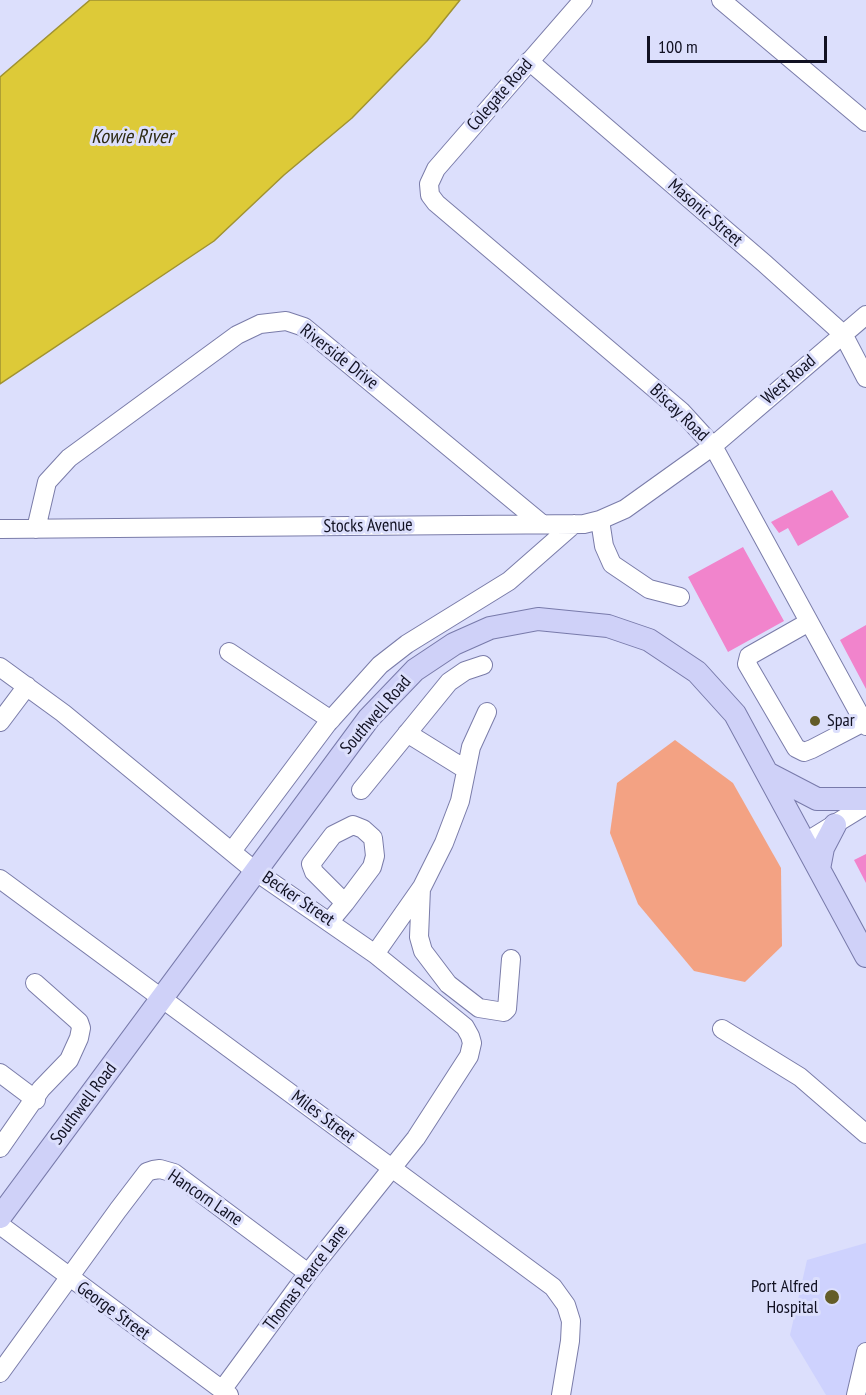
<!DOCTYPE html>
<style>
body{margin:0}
#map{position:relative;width:866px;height:1395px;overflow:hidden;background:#dcdffc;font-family:"PT Sans Narrow",sans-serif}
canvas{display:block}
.scale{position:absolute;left:647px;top:36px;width:180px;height:27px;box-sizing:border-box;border:3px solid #112;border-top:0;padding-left:8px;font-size:18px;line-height:21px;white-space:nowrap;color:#112;-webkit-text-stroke:4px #dcdffc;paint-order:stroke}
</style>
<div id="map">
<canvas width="866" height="1395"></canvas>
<div class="scale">100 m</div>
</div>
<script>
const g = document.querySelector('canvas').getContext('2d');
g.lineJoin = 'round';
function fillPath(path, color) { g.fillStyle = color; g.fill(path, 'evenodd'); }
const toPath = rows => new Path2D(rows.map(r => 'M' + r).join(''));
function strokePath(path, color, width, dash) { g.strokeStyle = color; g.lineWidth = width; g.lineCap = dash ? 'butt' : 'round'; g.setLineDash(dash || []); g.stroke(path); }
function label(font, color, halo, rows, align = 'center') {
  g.font = font + ' "PT Sans Narrow",sans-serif'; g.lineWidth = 6; g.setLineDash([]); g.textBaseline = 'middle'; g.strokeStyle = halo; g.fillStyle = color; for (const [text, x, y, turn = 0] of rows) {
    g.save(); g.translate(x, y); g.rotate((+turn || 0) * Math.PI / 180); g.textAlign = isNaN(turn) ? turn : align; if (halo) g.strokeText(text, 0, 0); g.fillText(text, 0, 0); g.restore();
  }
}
fillPath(toPath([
 [866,1243,866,1395,826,1395,790,1335,807,1260]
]), '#ced2fe');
fillPath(toPath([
 [675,740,733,783,781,868,782,946,745,982,694,971,638,904,610,833,617,783]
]), '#f3a283');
const water = toPath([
 [90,0,460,0,427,41,352,118,284,175,214,241,0,384,0,77,90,0]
]);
fillPath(water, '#ddca38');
strokePath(water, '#a09231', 1.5);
fillPath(toPath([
 [832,490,849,517,798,546,788,528,779,533,771,522],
 [743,547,784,621,728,652,688,577],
 [866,625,866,689,840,640],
 [866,854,866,883,854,860]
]), '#f184cc');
const minor = toPath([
 [583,0,436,169,429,184,430,195,436,203,681,411,713,446,866,726],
 [721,0,866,122],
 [529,61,764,263,843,334,866,378],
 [600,520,604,546,612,564,649,589,680,597],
 [0,529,584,524,600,520,625,509,713,446,866,315],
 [36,529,47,482,69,458,237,335,260,324,286,321,304,327,542,524],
 [809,622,749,656,747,664,796,748,804,752,812,749,864,722],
 [229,652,331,720],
 [0,667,63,713,255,871,375,954,465,1027,470,1036,472,1043,469,1056,416,1138,308,1273,222,1390],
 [0,722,27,686],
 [407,733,465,769],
 [361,790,449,682,465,671,483,665],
 [804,843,866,805],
 [232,851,327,724,380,665,407,644,509,581,574,524],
 [0,879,553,1287,566,1305,571,1321,570,1341,561,1395],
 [421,888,419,937,423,951,448,984,479,1008,504,1012,507,1009,511,959],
 [330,921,345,903,372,867,375,856,373,838,363,829,353,825,333,835,311,864,314,872,345,903],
 [375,954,422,887,444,843,460,801,471,747,487,712],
 [722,1029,800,1077,866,1134],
 [0,1073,36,1100],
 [0,1148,41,1089,69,1060,79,1038,81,1028,79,1022,35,983],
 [0,1225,229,1395],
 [0,1373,118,1210,147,1172,153,1170,160,1169,174,1173,308,1273],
 [856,1395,866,1352]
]);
const major = toPath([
 [769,774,817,799,866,799],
 [819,869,823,848,835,825],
 [0,1217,369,718,415,670,454,644,490,628,538,619,608,626,649,640,697,672,735,714,866,956]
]);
strokePath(minor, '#7a7ca9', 20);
strokePath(major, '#787aaa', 24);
strokePath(minor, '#fff', 18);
strokePath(major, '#cfd1f8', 22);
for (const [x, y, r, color] of [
 [815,721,6,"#635c28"],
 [832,1297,8,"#635c28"]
]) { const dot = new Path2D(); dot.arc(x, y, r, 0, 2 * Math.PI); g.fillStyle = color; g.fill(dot); strokePath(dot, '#dcdffc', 2); }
label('18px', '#112', '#dcdffc', [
 ["Colegate Road",500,95,-49],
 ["Masonic Street",705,213,41],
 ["Riverside Drive",339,357,38],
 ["West Road",789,380,-41],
 ["Biscay Road",679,413,44],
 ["Stocks Avenue",368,526,-1],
 ["Southwell Road",376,715,-49],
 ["Becker Street",298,899,34],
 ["Southwell Road",84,1104,-53],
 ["Miles Street",323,1117,37],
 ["Hancorn Lane",205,1198,34],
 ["Thomas Pearce Lane",306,1278,-53],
 ["George Street",113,1311,36]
]);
label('18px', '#112', '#dcdffc', [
 ["Spar",827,721],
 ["Port Alfred",818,1287,"right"],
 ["Hospital",818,1308,"right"]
], 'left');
label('italic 20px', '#2e2b14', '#dcdffc', [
 ["Kowie River",132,137]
]);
</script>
